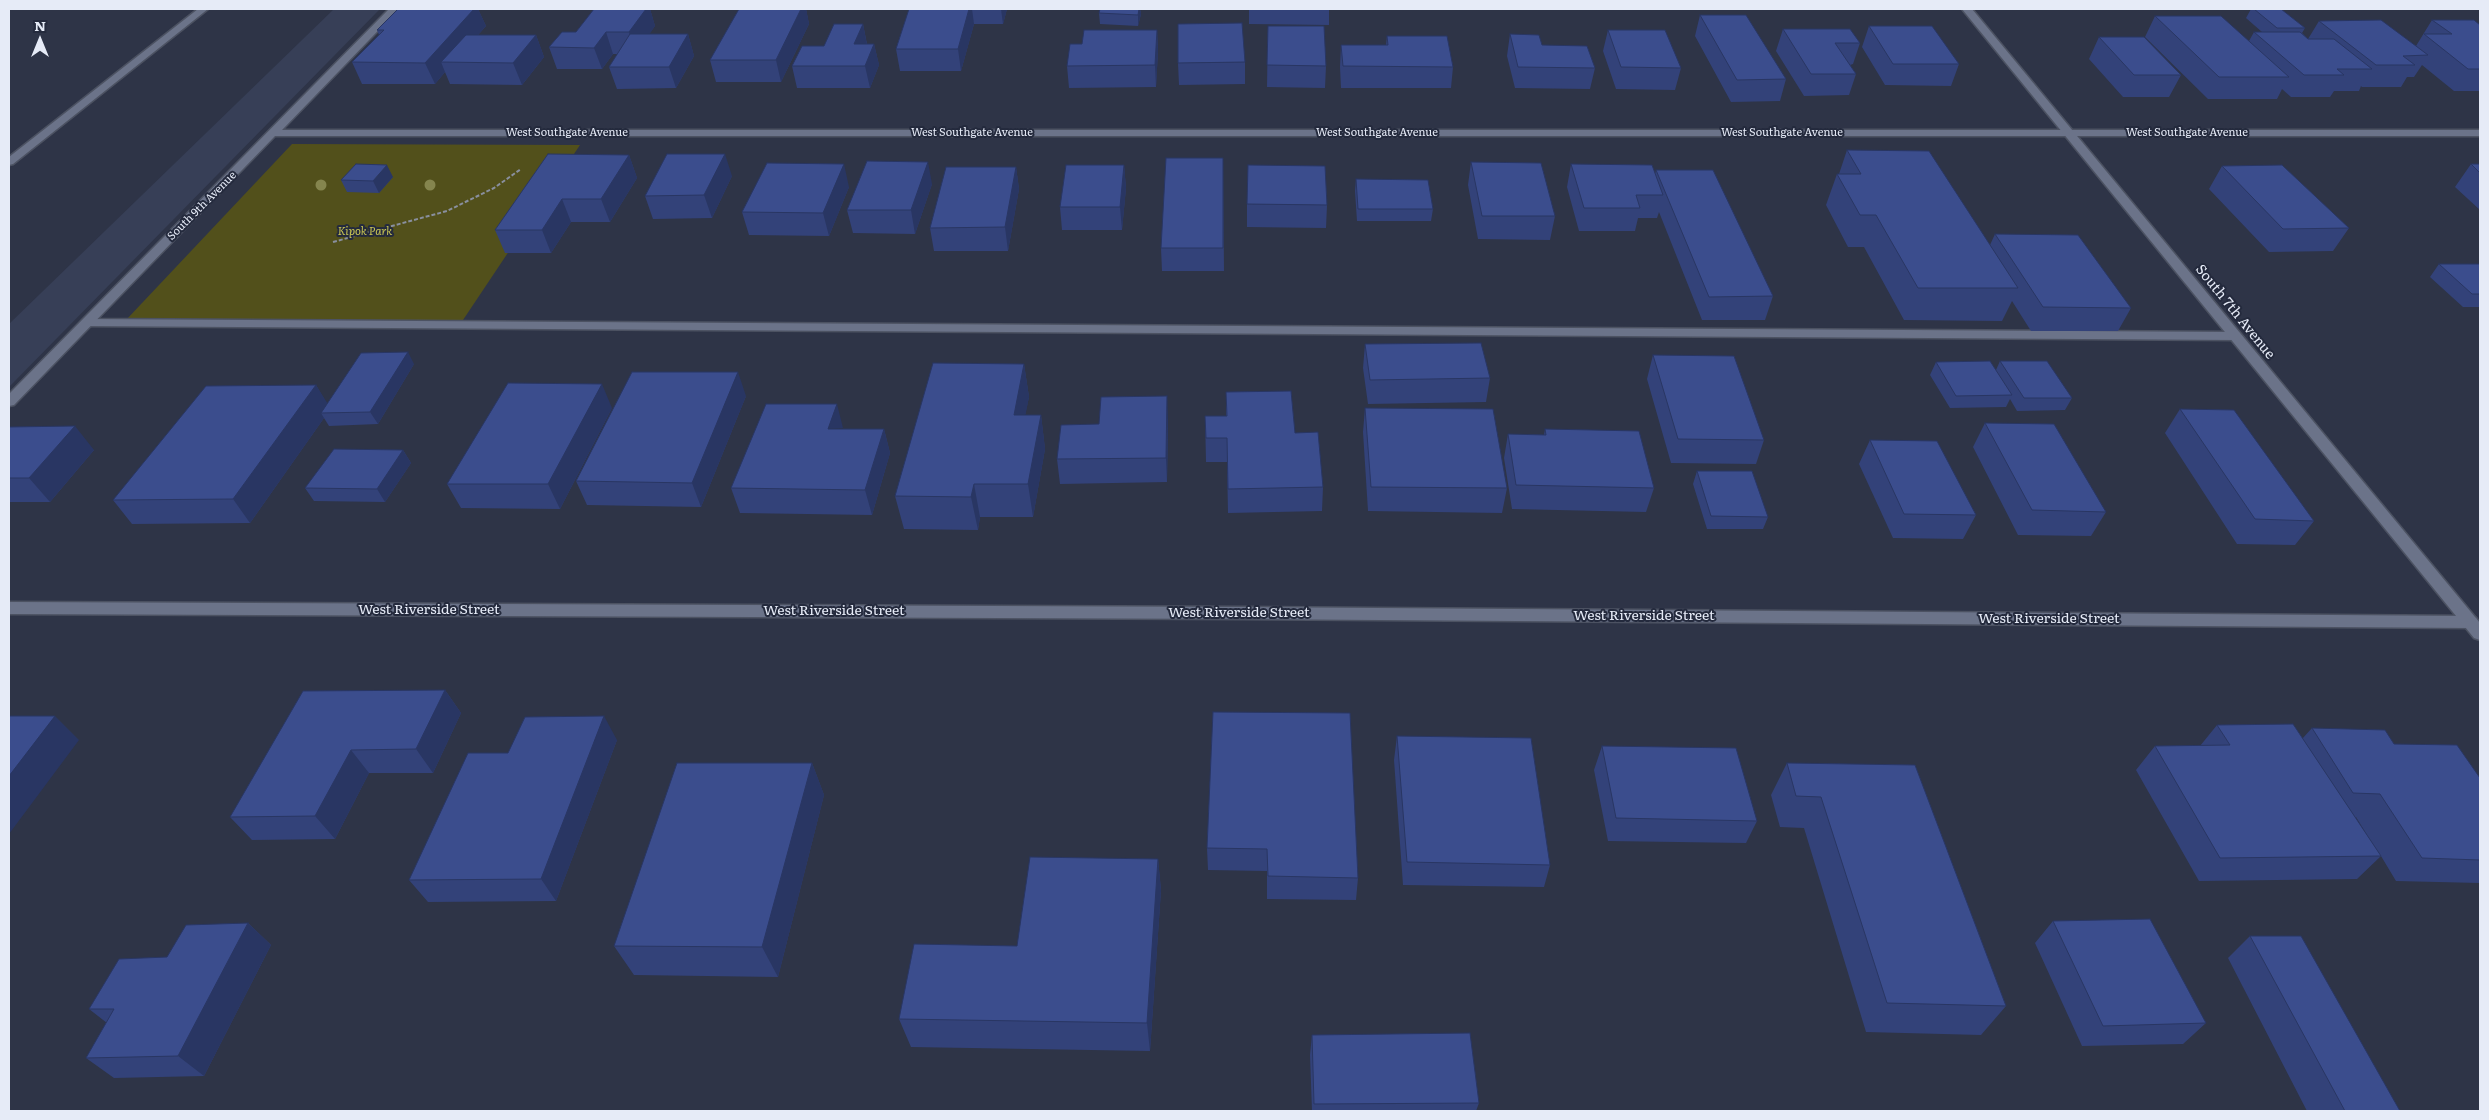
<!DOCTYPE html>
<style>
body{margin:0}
#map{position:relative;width:2489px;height:1120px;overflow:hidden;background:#2e3447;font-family:Literata,serif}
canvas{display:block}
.frame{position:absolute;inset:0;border:10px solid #e6ebf7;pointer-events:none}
.north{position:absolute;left:15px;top:15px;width:50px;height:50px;-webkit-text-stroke:4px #242a3d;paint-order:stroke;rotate:0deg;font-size:14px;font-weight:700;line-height:20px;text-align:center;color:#e6ebf7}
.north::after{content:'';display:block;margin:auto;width:18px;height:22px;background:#e6ebf7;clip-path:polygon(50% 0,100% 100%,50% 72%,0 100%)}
</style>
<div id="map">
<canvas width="2489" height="1120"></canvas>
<div class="frame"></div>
<div class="north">N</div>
</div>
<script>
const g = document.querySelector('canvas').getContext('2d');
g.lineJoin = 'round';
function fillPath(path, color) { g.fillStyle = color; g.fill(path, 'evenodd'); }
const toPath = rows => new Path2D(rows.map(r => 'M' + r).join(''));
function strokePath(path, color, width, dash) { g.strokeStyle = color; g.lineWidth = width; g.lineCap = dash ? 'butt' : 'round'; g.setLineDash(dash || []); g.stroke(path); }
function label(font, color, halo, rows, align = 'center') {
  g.font = font + ' Literata,serif'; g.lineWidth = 4; g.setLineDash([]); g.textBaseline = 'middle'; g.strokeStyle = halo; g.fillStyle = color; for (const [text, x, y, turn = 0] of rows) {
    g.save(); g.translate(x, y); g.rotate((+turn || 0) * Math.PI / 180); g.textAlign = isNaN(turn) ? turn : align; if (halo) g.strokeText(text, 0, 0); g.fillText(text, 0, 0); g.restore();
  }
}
fillPath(toPath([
 [334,9,380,9,9,387,9,324]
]), '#373f57');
fillPath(toPath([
 [292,144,580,145,463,320,126,320]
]), '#52501b');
const service = toPath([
 [198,9,208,9,13,164,9,165,9,157,198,9],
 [87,319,2235,332,2241,336,2235,340,83,326,81,323,83,320,87,319]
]);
const minor = toPath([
 [389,9,399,9,282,130,2480,130,2480,136,275,136,14,405,9,406,9,394,389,9],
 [9,602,1242,607,2470,616,2476,618,2478,622,2476,626,2470,628,1242,619,9,614,9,602]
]);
const secondary = toPath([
 [1962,9,1972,9,2480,623,2480,640,2474,638,1962,9]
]);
strokePath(service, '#4c5262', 3);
strokePath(minor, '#4c5262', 3);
strokePath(secondary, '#4c5262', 3);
strokePath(toPath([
 [333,242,447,211,494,188,521,169]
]), '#898f9e', 2, [4, 2]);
fillPath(service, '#6b7389');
fillPath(minor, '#6b7389');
fillPath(secondary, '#6b7389');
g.fillStyle = '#85854e';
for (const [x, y] of [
 [321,185],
 [430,185]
]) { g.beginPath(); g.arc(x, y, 5.5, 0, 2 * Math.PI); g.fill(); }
fillPath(toPath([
 [398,9,478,9,486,26,478,35,536,35,544,57,522,85,450,84,445,72,435,84,362,84,352,62,379,35,377,30],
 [594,9,650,9,655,26,649,34,688,34,694,56,676,88,617,89,609,67,618,54,613,54,602,69,557,69,549,47,576,32],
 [739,9,806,9,809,24,781,82,716,82,710,60],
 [909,9,1007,9,1003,24,974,24,961,71,900,71,896,49],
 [1100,9,1140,9,1141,14,1138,26,1100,24,1099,13],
 [1249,9,1329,9,1329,25,1249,24],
 [2251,9,2281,9,2305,28,2302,33,2308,39,2319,21,2416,46,2432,20,2480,25,2480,91,2454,91,2422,65,2414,77,2407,77,2401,87,2362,87,2361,86,2359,91,2334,91,2330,97,2291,97,2282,89,2277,99,2208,99,2145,37,2155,16,2249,41,2254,32,2262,32,2246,18],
 [1700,15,1786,79,1780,101,1731,102,1695,36],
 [863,24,867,44,874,44,879,65,870,88,797,88,792,66,824,46],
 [1268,26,1326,66,1325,88,1267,87],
 [1869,26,1959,64,1951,86,1885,85,1862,47],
 [1783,29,1860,43,1853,64,1850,65,1856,74,1849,95,1804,96,1776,51],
 [1157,30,1158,51,1156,87,1069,88,1067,66,1082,44],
 [1608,30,1681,68,1675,90,1616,89,1603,51],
 [1510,34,1542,45,1595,68,1590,89,1515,88,1507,56],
 [1387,36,1453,67,1451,88,1341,88,1340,67,1341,45,1386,45],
 [2099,37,2181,75,2169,97,2123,97,2089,59],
 [1245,62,1245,84,1179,85,1178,63],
 [1847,150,1990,245,1995,234,2131,308,2118,331,2031,331,2012,301,2002,321,1904,320,1864,247,1848,247,1826,205,1837,174,1839,174],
 [629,155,637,178,610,222,571,222,551,253,505,253,495,230],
 [1223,158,1224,271,1162,271,1161,248],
 [1471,162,1555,216,1550,240,1478,239,1468,185],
 [1571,164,1655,174,1656,170,1773,296,1765,320,1702,320,1659,212,1657,218,1638,218,1635,231,1579,231,1567,187],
 [2471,164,2480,164,2480,210,2455,187],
 [1124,165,1126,188,1122,230,1062,230,1060,207],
 [2222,166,2349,228,2333,251,2269,252,2209,189],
 [1016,167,1019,189,1008,251,934,251,930,228],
 [732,176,712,218,653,219,645,196],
 [393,177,379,193,347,192,341,180],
 [1356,179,1433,209,1431,221,1357,221,1355,191],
 [932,184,915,234,853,233,847,210],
 [849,187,829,236,749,235,742,212],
 [1247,204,1327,205,1326,228,1247,227],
 [2439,264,2480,264,2480,307,2463,307,2430,277],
 [1365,344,1490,378,1486,402,1368,404,1363,368],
 [1653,355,1764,440,1756,464,1671,463,1647,379],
 [2000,361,2072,398,2065,410,2017,411,2010,399,2006,407,1950,408,1930,375,1936,362,1996,370],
 [414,364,378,424,329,426,324,418,250,523,132,524,113,500,316,385,327,404],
 [1024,364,1029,397,1025,415,1041,415,1045,449,1033,517,980,517,978,530,904,529,895,496],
 [1226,392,1295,433,1323,487,1322,511,1228,513,1227,462,1206,462,1205,416,1226,416],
 [746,396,701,507,587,505,576,481],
 [612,408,560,509,461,508,447,484],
 [1365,408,1507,488,1502,513,1368,511,1363,432],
 [2180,409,2314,521,2295,545,2237,544,2165,433],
 [1168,420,1167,482,1060,484,1057,459,1099,424],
 [1985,423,2106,512,2091,536,2018,535,1973,447],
 [9,427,94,450,50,502,9,502],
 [843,429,884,429,890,453,872,515,740,513,731,488],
 [1545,429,1654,488,1646,512,1512,509,1504,458,1508,434,1544,435],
 [1870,440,1976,515,1963,539,1893,538,1859,464],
 [403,450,411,463,385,502,314,501,305,488],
 [1697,471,1768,517,1763,529,1707,529,1693,484],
 [445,690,461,713,433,773,369,773,335,839,252,840,230,817],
 [1213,712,1358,878,1356,900,1267,899,1267,871,1208,870,1207,848],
 [2217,725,2302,739,2312,728,2394,744,2480,778,2480,883,2396,881,2381,856,2357,879,2199,881,2136,770,2155,746,2200,746],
 [2355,817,2356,817,2370,840],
 [1397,736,1550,865,1544,887,1403,885,1394,760],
 [617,740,556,901,428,902,409,880,508,753],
 [1602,746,1757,821,1746,843,1608,841,1594,770],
 [812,763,824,795,778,977,634,975,614,946],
 [1787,763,1915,765,2006,1006,1981,1035,1866,1032,1804,828,1780,827,1771,795],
 [1158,859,1161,890,1150,1051,911,1047,899,1019,1017,946],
 [2053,921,2206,1023,2183,1044,2082,1046,2035,943],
 [248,923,271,945,204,1076,114,1078,86,1058,107,1023,89,1009,167,957],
 [2250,936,2400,1111,2307,1111,2228,958],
 [1312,1035,1479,1103,1476,1111,1312,1111,1310,1055]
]), '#334279');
fillPath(toPath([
 [474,9,478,9,486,26,454,62,441,62,445,72,435,84,425,63],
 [646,9,650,9,655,26,636,54,629,32],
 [801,9,806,9,809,24,781,82,776,60],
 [969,9,972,9,974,24,961,71,958,49],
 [1001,9,1007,9,1003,24],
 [1139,9,1140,9,1141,14,1138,26,1138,15],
 [863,24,867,45,854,44],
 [1157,30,1158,51,1156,87,1155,65],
 [606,32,613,54,602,69,594,48],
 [688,34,694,56,676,88,669,67],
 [536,35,544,57,522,85,513,63],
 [874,44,879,65,870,88,865,66],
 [725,154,732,176,712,218,704,195],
 [629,155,637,178,610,222,601,199],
 [928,162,932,184,915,234,911,210],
 [844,164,849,187,829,236,823,213],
 [387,165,393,177,379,193,373,181],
 [1124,165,1126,188,1122,230,1120,207],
 [1016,167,1019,189,1008,251,1005,227],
 [562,199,571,222,551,253,542,230],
 [408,352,414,364,378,424,370,412],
 [1024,364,1029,397,1019,448,1014,415],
 [738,372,746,396,701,507,692,483],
 [602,384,612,408,560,509,548,484],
 [316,385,331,409,321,413,324,418,250,523,233,499],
 [1167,396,1168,420,1167,482,1166,458],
 [837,404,843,428,828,429],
 [1041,415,1045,449,1033,517,1028,484],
 [75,426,94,450,50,502,29,478],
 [884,429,890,453,872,515,865,490],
 [403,450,411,463,385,502,377,489],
 [974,484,980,517,978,530,971,497],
 [445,690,461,713,433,773,416,749],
 [55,716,79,740,9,834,9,776],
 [604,716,617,740,556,901,541,879],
 [351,750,369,773,335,839,315,816],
 [812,763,824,795,778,977,762,947],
 [1158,859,1161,890,1150,1051,1147,1023],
 [248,923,271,945,204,1076,178,1056]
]), '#293663');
const building = toPath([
 [398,9,474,9,425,63,352,62,384,30,377,30,398,9],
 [594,9,646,9,629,32,606,32,594,48,549,47,562,32,576,32,594,9],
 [739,9,801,9,776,60,710,60,739,9],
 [909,9,969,9,958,49,896,49,909,9],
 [1100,9,1139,9,1138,15,1099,13,1100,9],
 [2254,9,2281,9,2305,28,2277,28,2254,9],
 [1700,15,1746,15,1786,79,1737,80,1700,15],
 [2155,16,2221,16,2289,77,2219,77,2155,16],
 [2381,20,2428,55,2403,56,2415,65,2376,65,2319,21,2381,20],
 [2432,20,2474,20,2480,25,2480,69,2468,69,2424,34,2452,34,2432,20],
 [1242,23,1245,62,1178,63,1178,24,1242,23],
 [834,24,863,24,854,44,874,44,865,66,792,66,802,46,824,46,834,24],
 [1268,26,1324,26,1326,66,1267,65,1268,26],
 [1869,26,1932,26,1959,64,1893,64,1869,26],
 [1783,29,1850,29,1860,43,1835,43,1856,74,1811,74,1783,29],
 [1084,30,1157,30,1155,65,1067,66,1070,44,1082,44,1084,30],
 [1608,30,1665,30,1681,68,1621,67,1608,30],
 [2254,32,2300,32,2308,39,2334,39,2372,69,2337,69,2344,75,2304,75,2254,32],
 [630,34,688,34,669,67,609,67,630,34],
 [1510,34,1539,35,1542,45,1587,46,1595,68,1518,67,1510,34],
 [466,35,536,35,513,63,441,62,466,35],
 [1387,36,1447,36,1453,67,1343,66,1341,45,1388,45,1387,36],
 [2099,37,2144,37,2181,75,2134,75,2099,37],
 [1847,150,1929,151,2018,288,1918,288,1876,215,1860,215,1837,174,1861,174,1847,150],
 [548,154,629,155,601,199,562,199,542,230,495,230,548,154],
 [667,154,725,154,704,195,645,196,667,154],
 [1166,158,1223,158,1223,248,1161,248,1166,158],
 [867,161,928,162,911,210,847,210,867,161],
 [1471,162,1541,163,1555,216,1482,216,1471,162],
 [767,163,844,164,823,213,742,212,767,163],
 [356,164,387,165,373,181,341,180,356,164],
 [1571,164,1652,165,1663,195,1636,195,1640,208,1584,208,1571,164],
 [2471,164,2480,164,2480,173,2471,164],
 [1066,165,1124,165,1120,207,1060,207,1066,165],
 [1248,165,1325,166,1327,205,1247,204,1248,165],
 [2282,165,2349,228,2283,229,2222,166,2282,165],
 [946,167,1016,167,1005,227,930,228,946,167],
 [1656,170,1713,170,1773,296,1709,297,1656,170],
 [1356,179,1428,180,1433,209,1358,209,1356,179],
 [1995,234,2078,235,2131,308,2043,307,1995,234],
 [2439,264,2480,264,2480,294,2472,294,2439,264],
 [1481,343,1490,378,1370,380,1365,344,1481,343],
 [408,352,370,412,321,413,361,353,408,352],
 [1653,355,1734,356,1764,440,1678,439,1653,355],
 [1990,361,2012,395,1956,396,1936,362,1990,361],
 [2000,361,2047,361,2072,398,2024,398,2000,361],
 [933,363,1024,364,1014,415,1041,415,1028,484,974,484,971,497,895,496,933,363],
 [632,372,738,372,692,483,576,481,632,372],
 [508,383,602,384,548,484,447,484,508,383],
 [316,385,233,499,113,500,206,386,316,385],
 [1291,391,1295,433,1318,432,1323,487,1228,489,1227,438,1206,438,1205,416,1227,416,1226,392,1291,391],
 [1167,396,1166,458,1057,459,1061,425,1099,424,1101,397,1167,396],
 [766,404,837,404,828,429,884,429,865,490,731,488,766,404],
 [1365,408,1493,409,1507,488,1371,487,1365,408],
 [2180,409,2234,410,2314,521,2255,519,2180,409],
 [1985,423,2054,424,2106,512,2032,510,1985,423],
 [75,426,29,478,9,478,9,427,75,426],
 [1545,429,1639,431,1654,488,1516,485,1508,434,1546,435,1545,429],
 [1870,440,1937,441,1976,515,1904,514,1870,440],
 [334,449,403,450,377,489,305,488,334,449],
 [1697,471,1752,471,1768,517,1711,516,1697,471],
 [445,690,416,749,351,750,315,816,230,817,303,691,445,690],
 [1213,712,1350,713,1358,878,1268,876,1267,849,1207,848,1213,712],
 [9,716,55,716,9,776,9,716],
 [604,716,541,879,409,880,468,753,508,753,525,717,604,716],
 [2293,724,2381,856,2220,858,2155,746,2230,745,2217,725,2293,724],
 [2312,728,2385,730,2394,744,2457,745,2480,778,2480,860,2422,858,2380,794,2353,793,2312,728],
 [1397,736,1531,738,1550,865,1407,862,1397,736],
 [1602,746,1736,748,1757,821,1616,818,1602,746],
 [677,763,812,763,762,947,614,946,677,763],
 [1787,763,1915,765,2006,1006,1887,1003,1821,797,1796,796,1787,763],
 [1030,857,1158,859,1147,1023,899,1019,914,944,1017,946,1030,857],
 [2150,919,2206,1023,2103,1026,2053,921,2150,919],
 [248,923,178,1056,86,1058,114,1009,89,1009,119,959,167,957,186,925,248,923],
 [2250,936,2301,936,2400,1111,2345,1111,2250,936],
 [1470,1033,1479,1103,1314,1104,1312,1035,1470,1033]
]);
fillPath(building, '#3b4d8d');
strokePath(building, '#293663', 1);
label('11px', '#e6ebf7', '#242a3d', [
 ["West Southgate Avenue",567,133],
 ["West Southgate Avenue",972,133],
 ["West Southgate Avenue",1377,133],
 ["West Southgate Avenue",1782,133],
 ["West Southgate Avenue",2187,133],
 ["South 9th Avenue",202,206,-45]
]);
label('italic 11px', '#ccc854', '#242a3d', [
 ["Kipok Park",365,232]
]);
label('14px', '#e6ebf7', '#242a3d', [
 ["South 7th Avenue",2235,312,51],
 ["West Riverside Street",429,610],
 ["West Riverside Street",834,611],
 ["West Riverside Street",1239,613],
 ["West Riverside Street",1644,616],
 ["West Riverside Street",2049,619]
]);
</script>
